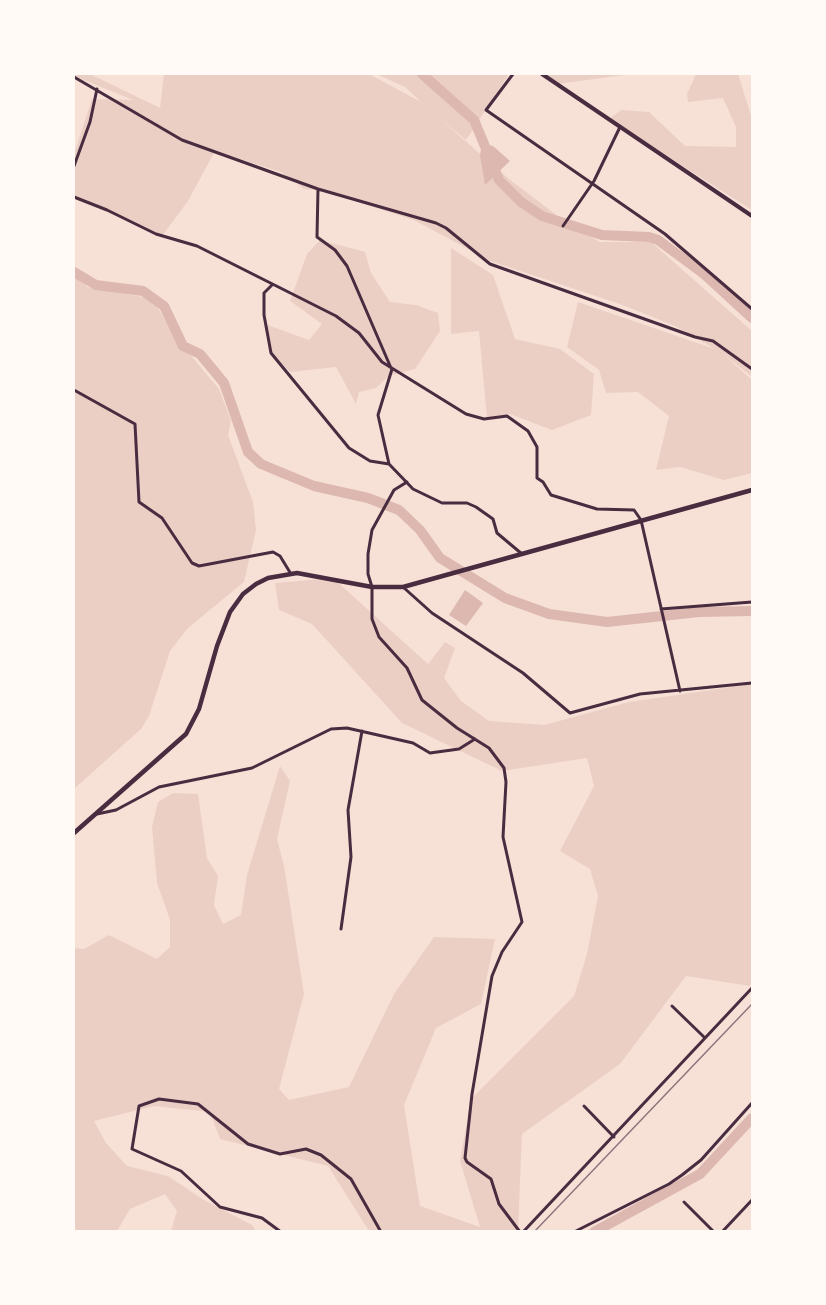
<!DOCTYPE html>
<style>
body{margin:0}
#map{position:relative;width:826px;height:1305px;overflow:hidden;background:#f7e1d7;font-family:"Open Sans",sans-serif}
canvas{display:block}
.frame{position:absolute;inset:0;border:75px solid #fffaf5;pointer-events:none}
</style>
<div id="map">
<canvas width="826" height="1305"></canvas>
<div class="frame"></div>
</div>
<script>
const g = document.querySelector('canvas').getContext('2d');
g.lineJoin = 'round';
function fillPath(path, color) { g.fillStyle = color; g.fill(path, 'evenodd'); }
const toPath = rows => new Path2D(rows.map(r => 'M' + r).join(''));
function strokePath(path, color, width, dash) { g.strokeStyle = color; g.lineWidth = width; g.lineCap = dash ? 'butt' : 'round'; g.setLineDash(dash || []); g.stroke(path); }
fillPath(toPath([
 [74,74,90,74,160,108,164,74,369,74,421,102,405,87,376,74,509,74,466,140,439,118,509,179,567,223,600,242,651,242,752,331,752,377,722,353,752,380,752,473,724,480,680,467,656,470,669,416,638,392,606,393,599,370,567,347,578,302,715,349,675,326,620,304,490,261,416,221,326,191,304,189,281,172,215,151,188,201,162,236,74,195,74,154,92,99,133,100,74,76],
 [542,74,632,74,557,84],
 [696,74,738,74,752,119,752,210,609,119,621,110,649,112,685,146,736,147,736,127,723,98,688,102,687,94],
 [320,240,365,252,371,273,390,302,416,305,438,313,440,331,415,369,389,376,376,388,359,392,356,404,336,367,290,372,271,353,265,324,309,340,322,324,290,301,307,254],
 [451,248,493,275,515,339,560,349,594,374,591,415,552,430,510,414,487,418,479,331,451,334],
 [74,269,87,287,153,299,172,333,219,389,231,421,228,435,253,502,256,530,244,582,188,628,170,651,149,716,141,729,74,789],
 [333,578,428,664,445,642,455,648,444,678,461,701,489,721,544,725,629,702,752,684,752,982,750,986,686,976,620,1064,522,1134,518,1231,369,1231,328,1166,220,1139,210,1112,154,1106,94,1121,106,1143,127,1166,168,1176,204,1200,252,1225,256,1231,171,1231,177,1211,165,1194,130,1209,117,1231,74,1232,74,948,84,949,109,935,157,959,170,947,170,920,157,883,152,827,158,802,173,793,198,794,207,858,218,876,214,905,223,924,241,915,247,875,280,766,290,781,277,839,284,866,304,994,279,1089,289,1100,349,1087,394,994,434,937,495,939,481,1004,436,1028,404,1105,420,1206,480,1227,460,1161,471,1099,574,996,587,954,598,896,590,869,560,851,594,786,587,758,502,771,402,723,312,624,279,610,275,583]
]), '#ebcfc5');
fillPath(toPath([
 [482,144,493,146,510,161,485,185,480,155],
 [465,590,483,603,466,626,449,615]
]), '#dcb8b0');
strokePath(toPath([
 [422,74,474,120,499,180,521,202,542,216,602,235,649,237,658,240,704,274,752,318],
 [74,272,96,285,143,291,164,306,183,346,200,354,224,383,248,452,261,464,314,486,368,498,399,510,420,530,440,558,505,598,549,614,607,622,699,612,752,611],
 [594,1232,700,1174,752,1118]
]), '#dcb8b0', 10);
strokePath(toPath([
 [513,74,486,110,665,234,752,309],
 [74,77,182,140,318,189,436,223,446,228,490,264,695,337,713,341,752,369],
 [74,166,90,122,97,89],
 [318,189,317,237,335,250,347,266,391,368],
 [74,197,107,210,156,234,197,246,336,316,359,333,382,362,466,414,484,419,507,416,528,431,537,447,537,478,543,482,551,495,597,509,634,510,641,520,680,691],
 [563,226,594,181,620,127],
 [272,285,264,293,264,315,271,353,349,448,370,461,389,464,413,489,442,503,467,503,476,507,493,519,497,533,522,554],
 [74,390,135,424,139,502,162,518,192,563,199,566,273,552,280,556,291,574],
 [389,464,378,415,392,369],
 [407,482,394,490,372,530,368,554,368,574,372,587,372,619,379,637,407,668,422,700,457,728,489,748,504,768,506,782,503,837,522,922,502,952,492,976,472,1094,465,1158,467,1162,491,1179,499,1204,520,1232],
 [403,587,432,613,523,673,570,713,640,694,752,683],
 [661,609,752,602],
 [97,814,116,810,159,787,252,768,331,729,347,728,413,743,430,753,459,749,475,739],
 [341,929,351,857,348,810,362,731],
 [672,1006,704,1037],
 [584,1106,614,1137],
 [684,1202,714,1232],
 [281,1232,262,1218,220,1207,181,1171,132,1149,139,1106,159,1099,198,1104,248,1144,280,1154,306,1149,321,1155,351,1179,381,1232],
 [523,1232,752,988],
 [574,1232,669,1184,682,1175,701,1160,752,1103],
 [722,1232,752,1200]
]), '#4a2c40', 3);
strokePath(toPath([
 [542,74,752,216]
]), '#4a2c40', 4);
strokePath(toPath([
 [74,833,186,734,199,709,217,646,230,612,243,594,256,584,268,578,297,573,372,587,403,587,752,490]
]), '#4a2c40', 4.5);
strokePath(toPath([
 [534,1232,752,1004]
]), '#8f747c', 1.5);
</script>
